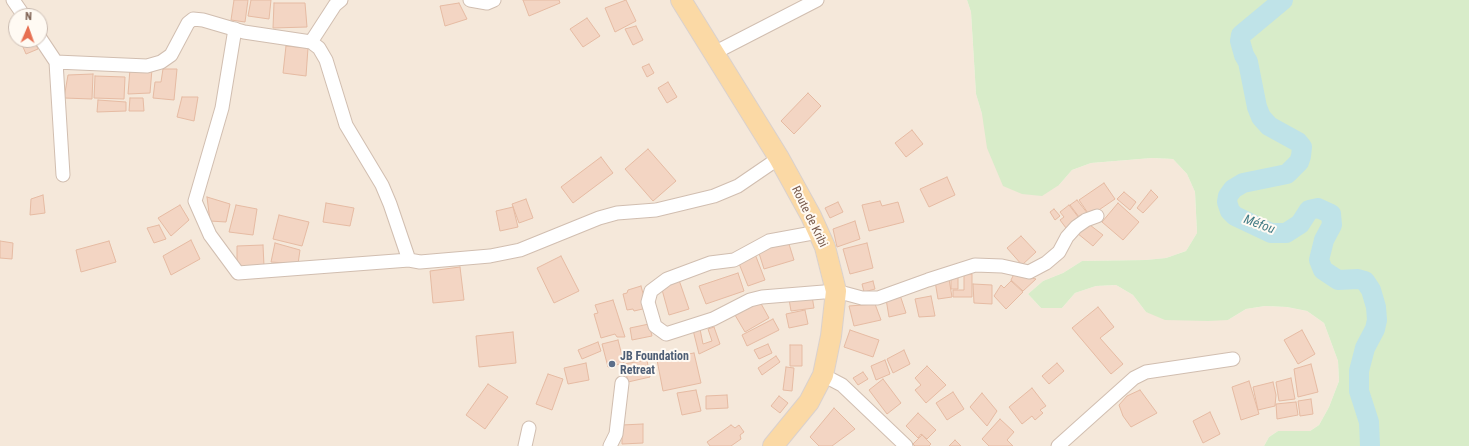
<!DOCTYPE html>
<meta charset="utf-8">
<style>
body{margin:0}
#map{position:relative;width:1469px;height:446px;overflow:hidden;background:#fdf6ec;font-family:"Roboto Condensed",sans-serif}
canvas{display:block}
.north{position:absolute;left:8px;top:8px;width:40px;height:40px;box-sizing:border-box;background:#fffaf3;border:1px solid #cabbb1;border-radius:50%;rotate:2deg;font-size:11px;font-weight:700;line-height:16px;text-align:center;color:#7a5c4d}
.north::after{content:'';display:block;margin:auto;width:14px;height:18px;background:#e76f51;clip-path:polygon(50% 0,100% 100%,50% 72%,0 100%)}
</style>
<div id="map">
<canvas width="1469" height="446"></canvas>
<div class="north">N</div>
</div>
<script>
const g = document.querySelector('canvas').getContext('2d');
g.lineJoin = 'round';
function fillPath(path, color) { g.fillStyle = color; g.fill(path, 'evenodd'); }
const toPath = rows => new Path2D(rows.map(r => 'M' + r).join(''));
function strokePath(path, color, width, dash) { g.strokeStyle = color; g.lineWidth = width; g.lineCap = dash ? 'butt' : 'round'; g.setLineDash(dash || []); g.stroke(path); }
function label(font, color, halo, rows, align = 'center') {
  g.font = font + ' "Roboto Condensed",sans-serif'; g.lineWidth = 4; g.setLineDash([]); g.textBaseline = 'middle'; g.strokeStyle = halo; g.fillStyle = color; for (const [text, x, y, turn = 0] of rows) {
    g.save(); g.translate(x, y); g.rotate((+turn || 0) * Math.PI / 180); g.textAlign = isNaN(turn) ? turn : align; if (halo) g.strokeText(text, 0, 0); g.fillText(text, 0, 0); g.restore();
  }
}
fillPath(toPath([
 [0,0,967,0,971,12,976,94,982,114,1059,185,1072,170,1091,163,1152,158,1173,159,1187,174,1195,192,1197,233,1186,251,1166,258,1146,260,1082,261,1063,273,1043,281,1028,294,1041,308,1062,308,1075,293,1096,286,1116,285,1133,295,1146,312,1228,320,1246,309,1265,306,1287,307,1307,311,1324,323,1338,361,1339,381,1329,407,1319,425,1310,431,1278,431,1269,437,1264,446,0,446],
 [16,16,40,16,40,40,16,40]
]), '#f5e8da');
fillPath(toPath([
 [967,0,1469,0,1469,446,1264,446,1269,437,1278,431,1310,431,1319,425,1329,407,1339,381,1338,361,1324,323,1307,311,1287,307,1265,306,1246,309,1228,320,1208,321,1165,320,1146,312,1133,295,1116,285,1096,286,1075,293,1062,308,1041,308,1028,294,1043,281,1063,273,1082,261,1146,260,1166,258,1186,251,1197,233,1195,192,1187,174,1173,159,1152,158,1091,163,1072,170,1059,185,1042,196,1022,194,1003,186,987,148,982,114,976,94,971,12]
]), '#d8ecc9');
strokePath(toPath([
 [1283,0,1241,35,1240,41,1244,55,1248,62,1257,107,1261,117,1269,126,1298,142,1302,147,1301,156,1299,162,1287,174,1243,183,1233,189,1228,196,1227,202,1230,211,1235,216,1271,233,1286,233,1300,224,1309,210,1318,208,1331,214,1332,225,1324,240,1319,260,1323,270,1338,280,1358,279,1365,281,1371,290,1376,307,1377,320,1375,329,1365,348,1359,371,1359,391,1369,422,1370,446]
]), '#bfe3e8', 20);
const building = toPath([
 [234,0,248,0,245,22,231,20,234,0],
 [251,0,271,0,269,19,248,16,251,0],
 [523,0,559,0,560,3,529,16,523,0],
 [626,0,636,21,615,32,605,8,626,0],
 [274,3,305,3,307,27,273,28,274,3],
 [459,3,467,19,445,26,440,6,459,3],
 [587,18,600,36,583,47,570,29,587,18],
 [636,26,643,40,633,45,625,29,636,26],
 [20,40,34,40,38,49,26,54,20,40],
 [286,46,308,48,306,76,283,73,286,46],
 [649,64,654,73,647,77,642,67,649,64],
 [130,69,152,69,150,93,128,94,130,69],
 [163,69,177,69,174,100,153,98,155,82,161,82,163,69],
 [93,74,92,99,64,98,68,75,93,74],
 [95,76,125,77,124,99,94,98,95,76],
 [668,82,677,97,667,103,658,88,668,82],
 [808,93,821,106,794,134,781,121,808,93],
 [182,97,198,97,194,121,177,117,182,97],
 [130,98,143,98,144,111,129,111,130,98],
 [98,100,126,102,126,111,97,112,98,100],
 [912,130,923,144,906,157,895,143,912,130],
 [648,149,676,181,653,201,625,169,648,149],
 [601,157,613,173,573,203,561,187,601,157],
 [947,177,955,195,929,207,920,189,947,177],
 [1104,183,1115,199,1090,216,1079,200,1104,183],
 [1151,190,1158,197,1143,213,1137,208,1151,190],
 [1124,192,1136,202,1130,210,1117,199,1124,192],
 [43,195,45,213,30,215,31,199,43,195],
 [207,197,230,204,226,222,210,221,207,197],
 [526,199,533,218,519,223,512,204,526,199],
 [1077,200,1088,214,1079,217,1070,205,1077,200],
 [880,201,882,206,898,202,904,222,869,231,862,205,880,201],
 [838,202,843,212,830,218,825,208,838,202],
 [326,203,354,208,350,226,323,222,326,203],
 [1118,203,1139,222,1123,240,1102,222,1118,203],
 [180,205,189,220,171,236,158,218,180,205],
 [236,205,257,209,253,235,229,232,236,205],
 [1069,205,1079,218,1066,228,1060,220,1064,217,1060,212,1069,205],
 [513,207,518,227,500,231,496,211,513,207],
 [1054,209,1060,216,1055,220,1050,212,1054,209],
 [279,215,309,222,302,246,273,239,279,215],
 [855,221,860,239,837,247,833,229,855,221],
 [1086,222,1103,235,1093,246,1077,233,1086,222],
 [159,225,166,239,154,243,147,228,159,225],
 [1021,236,1036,252,1022,265,1007,248,1021,236],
 [191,240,200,259,171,275,163,256,191,240],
 [0,241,13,243,12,259,0,258,0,241],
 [109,241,116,262,81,272,76,250,109,241],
 [788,241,794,260,764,269,758,250,788,241],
 [275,243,300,250,298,264,271,262,275,243],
 [867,243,873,268,850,274,843,249,867,243],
 [263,245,264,266,237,267,237,246,263,245],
 [755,254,765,280,748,286,738,261,755,254],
 [561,256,579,291,554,303,537,268,561,256],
 [460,267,464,300,433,303,430,271,460,267],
 [738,273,744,291,706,304,699,286,738,273],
 [964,274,972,274,972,297,953,297,953,290,964,290,964,274],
 [1014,274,1036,279,1023,291,1011,280,1014,274],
 [951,277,958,277,958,289,951,289,951,277],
 [949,279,952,297,938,299,935,281,949,279],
 [679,280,689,309,669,315,661,286,679,280],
 [873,281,875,289,864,292,862,284,873,281],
 [1011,281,1023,292,1006,309,994,296,1001,285,1004,288,1011,281],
 [973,284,992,285,992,304,974,303,973,284],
 [641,286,647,308,634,311,633,309,627,310,623,294,627,293,628,290,641,286],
 [900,295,906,313,889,317,886,299,900,295],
 [812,296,814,308,791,311,789,299,812,296],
 [931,296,935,316,919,317,915,299,931,296],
 [613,300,625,337,617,337,615,334,601,338,594,314,598,313,595,305,613,300],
 [759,300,769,318,745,332,735,315,759,300],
 [875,304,881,320,854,326,849,306,875,304],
 [1098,307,1114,327,1100,338,1123,364,1111,374,1072,328,1098,307],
 [805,310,808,324,789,328,786,314,805,310],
 [773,319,779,330,747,346,742,335,773,319],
 [649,324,652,336,632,340,630,328,649,324],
 [714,327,720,344,699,354,693,330,700,329,703,344,712,341,708,329,714,327],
 [850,330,879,340,873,357,844,347,850,330],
 [1302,330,1315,354,1298,364,1284,340,1302,330],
 [513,332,516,363,479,367,476,336,513,332],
 [618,340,624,363,608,367,602,344,618,340],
 [598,342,601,351,582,359,578,350,598,342],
 [768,344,772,353,759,359,754,350,768,344],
 [790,345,802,345,802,366,790,366,790,345],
 [904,350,910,364,893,373,887,359,904,350],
 [694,353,701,383,663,391,657,360,694,353],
 [776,356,780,362,762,375,758,368,776,356],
 [647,360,650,377,628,382,624,364,647,360],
 [885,360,890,374,876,380,871,366,885,360],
 [586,363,589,380,568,384,564,368,586,363],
 [1057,363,1064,371,1049,384,1042,376,1057,363],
 [1311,364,1318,392,1298,397,1294,369,1311,364],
 [927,366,946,385,926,403,915,390,921,385,915,378,927,366],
 [786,367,794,368,792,391,783,390,786,367],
 [863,372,868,379,858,385,853,378,863,372],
 [548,374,563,379,552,410,536,404,548,374],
 [1291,378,1295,399,1279,401,1276,382,1291,378],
 [883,379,901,403,887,414,869,390,883,379],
 [1249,381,1259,414,1241,420,1232,387,1249,381],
 [1273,382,1276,395,1275,406,1258,410,1253,387,1273,382],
 [488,384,508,397,485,429,466,415,488,384],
 [1032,388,1046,406,1040,410,1043,413,1035,420,1032,416,1022,424,1009,407,1032,388],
 [696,390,701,411,682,415,677,393,696,390],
 [1140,390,1157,413,1131,427,1123,416,1119,405,1127,396,1140,390],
 [953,392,964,409,947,420,936,403,953,392],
 [982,393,997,411,987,426,970,407,982,393],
 [727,395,728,408,706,409,706,396,727,395],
 [779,396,788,403,780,413,771,406,779,396],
 [1311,399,1313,414,1300,416,1298,401,1311,399],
 [1296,402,1298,415,1277,419,1276,404,1296,402],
 [834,408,855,429,832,446,819,446,810,437,834,408],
 [1210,412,1220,434,1203,443,1193,421,1210,412],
 [918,413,936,430,927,439,921,434,918,438,906,426,918,413],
 [1000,419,1014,432,1007,440,1013,446,989,446,982,439,1000,419],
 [643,424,643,443,622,444,622,425,643,424],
 [731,425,735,428,739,425,744,432,740,435,741,439,731,446,710,446,707,442,731,425],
 [922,435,931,444,929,446,915,446,913,444,922,435],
 [955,440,961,446,949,446,955,440]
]);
fillPath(building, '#f3d5c3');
strokePath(building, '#e6bba3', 1);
const street = toPath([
 [13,0,24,16],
 [470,0,487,3,494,0],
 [235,29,222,108,195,201,210,235,238,273,409,260],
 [40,38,56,62,63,175],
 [311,42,335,5,341,0],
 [714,53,817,0],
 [56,62,147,66,161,62,171,55,188,23,193,19,203,20,244,32,311,42,319,48,326,60,346,125,382,185,390,204,409,260,420,262,490,256,520,250,599,218,617,213,656,210,714,196,738,186,779,158],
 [818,232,769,241,734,260,710,263,667,279,651,291,648,302,655,326,666,334,713,319,750,300,762,297,836,291,862,298,878,298,928,280,975,265,1002,266,1029,272,1046,263,1059,252,1067,237,1076,227,1086,220,1097,216],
 [823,375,842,385,906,446],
 [525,446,529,428],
 [610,446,616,434,622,383],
 [1058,446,1134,378,1146,372,1233,359]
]);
const primary = toPath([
 [681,0,779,158,811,216,825,247,836,291,831,336,823,375,809,402,773,446]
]);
strokePath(street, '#d1beb0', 15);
strokePath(primary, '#dad1cd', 22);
strokePath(street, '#fff', 13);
strokePath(primary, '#fbd9a5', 20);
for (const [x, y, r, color] of [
 [612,364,4,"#5c6f8a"]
]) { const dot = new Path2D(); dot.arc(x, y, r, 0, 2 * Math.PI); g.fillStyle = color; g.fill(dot); strokePath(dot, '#fffaf3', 1.5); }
label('12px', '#7a5c4d', '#fffaf3', [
 ["Route de Kribi",809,217,64]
]);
label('bold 12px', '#4e5e75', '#fffaf3', [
 ["JB Foundation",620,357],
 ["Retreat",620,371]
], 'left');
label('italic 13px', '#437c86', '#fffaf3', [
 ["Méfou",1259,225,20]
]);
</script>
